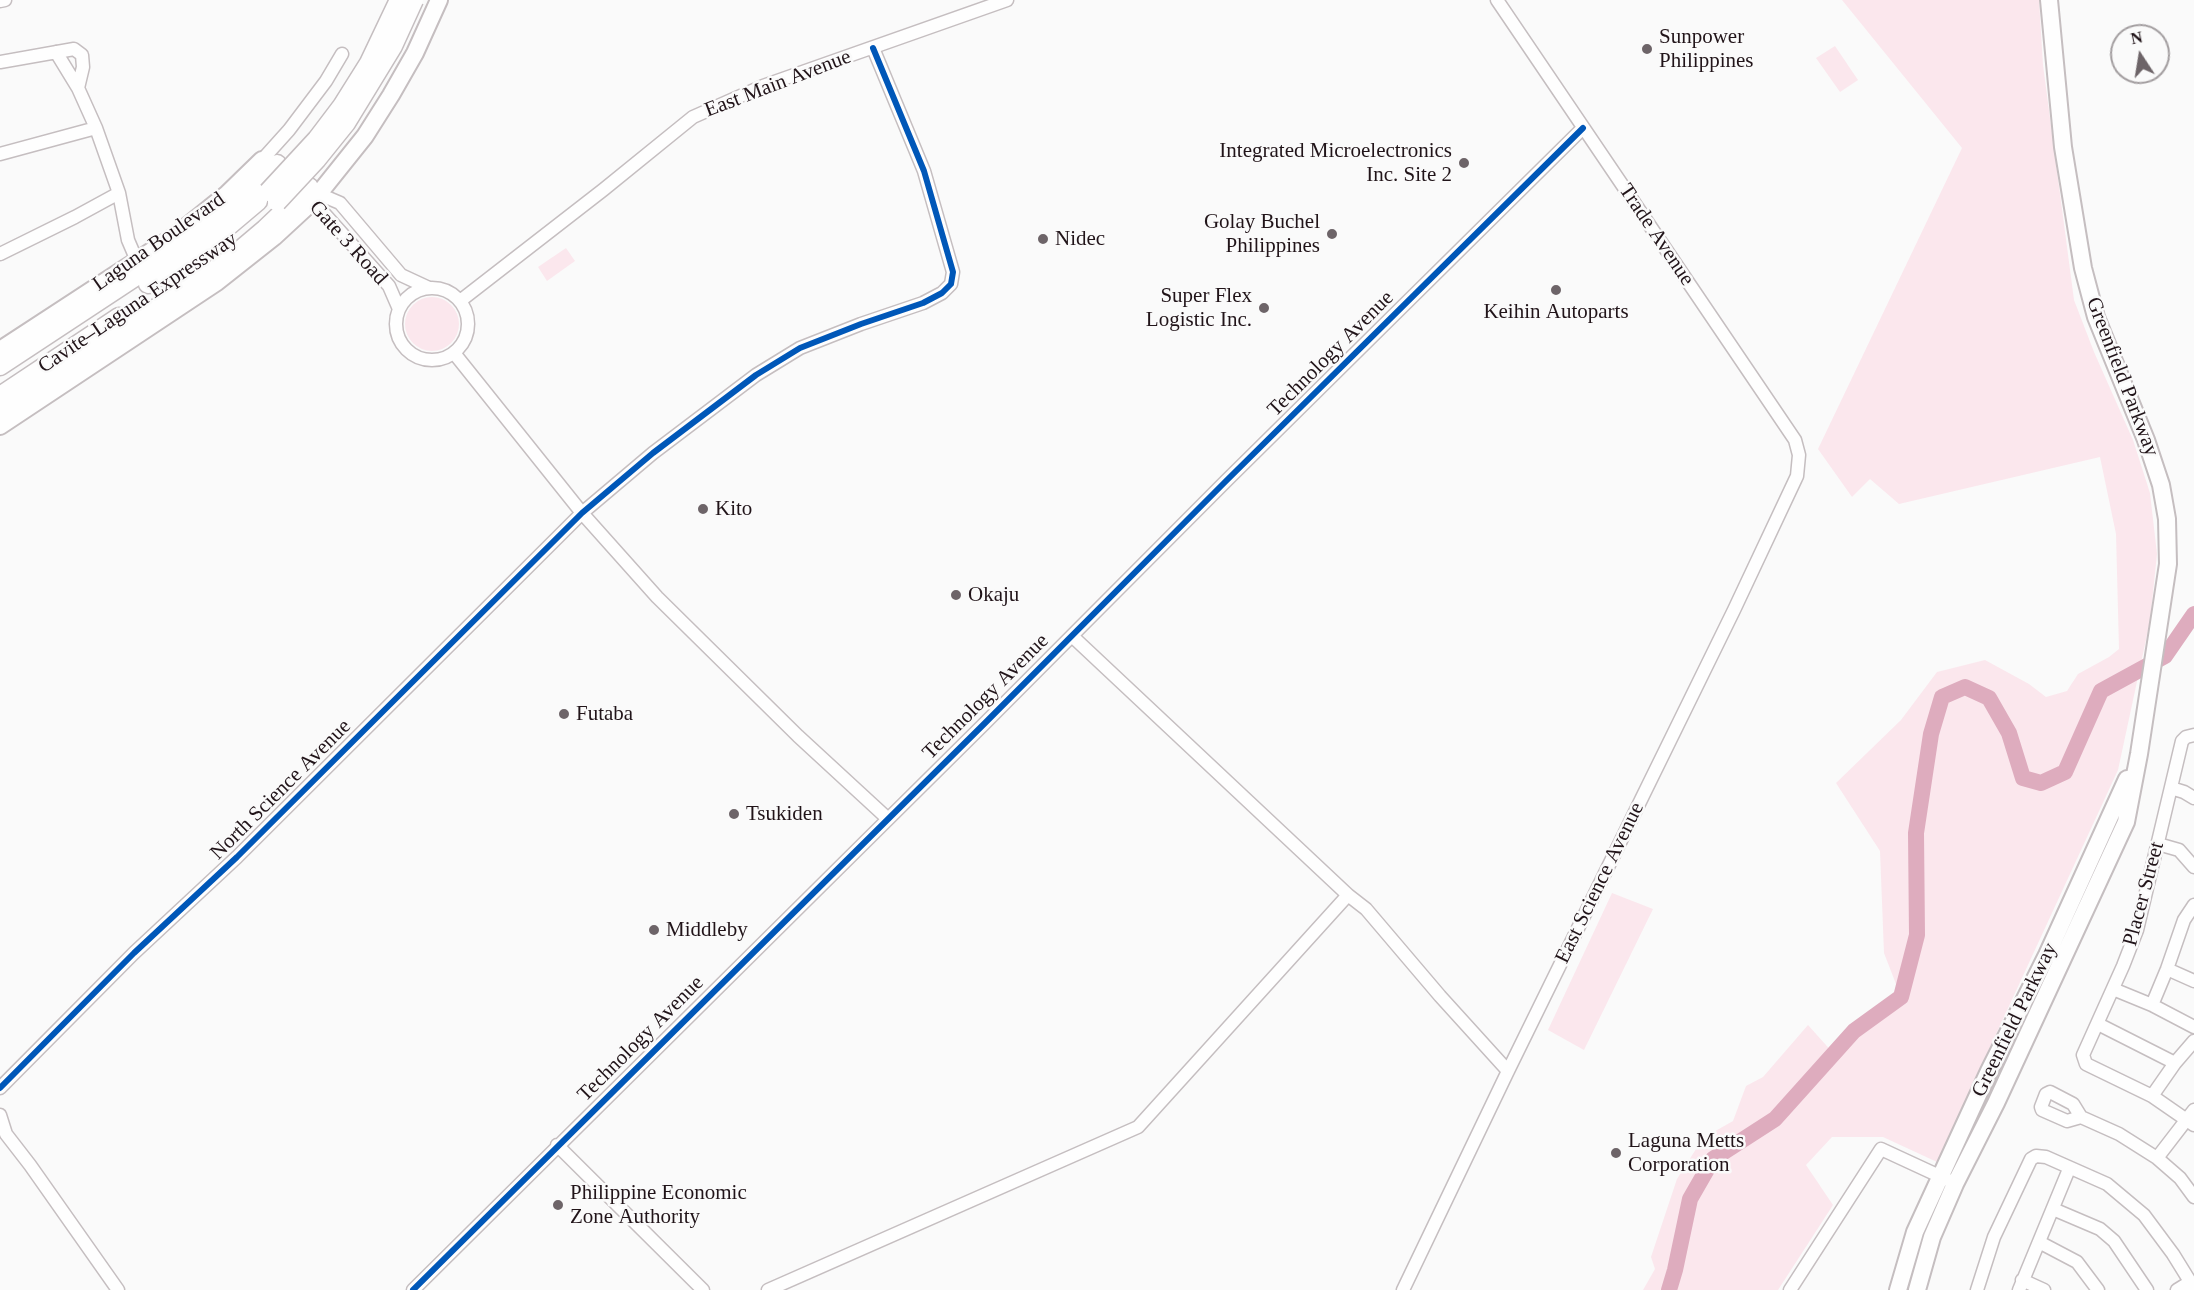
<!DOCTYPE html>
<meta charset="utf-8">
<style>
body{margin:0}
#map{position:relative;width:2194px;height:1290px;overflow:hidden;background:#fafafa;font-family:Georgia,serif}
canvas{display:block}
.north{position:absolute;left:2110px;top:24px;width:60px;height:60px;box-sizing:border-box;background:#fafafa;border:2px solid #a39ea0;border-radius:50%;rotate:348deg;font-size:16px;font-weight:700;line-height:24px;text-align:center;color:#211419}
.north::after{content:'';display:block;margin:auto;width:21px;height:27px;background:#6d6468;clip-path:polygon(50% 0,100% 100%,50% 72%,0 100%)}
</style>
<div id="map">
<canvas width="2194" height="1290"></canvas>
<div class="north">N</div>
</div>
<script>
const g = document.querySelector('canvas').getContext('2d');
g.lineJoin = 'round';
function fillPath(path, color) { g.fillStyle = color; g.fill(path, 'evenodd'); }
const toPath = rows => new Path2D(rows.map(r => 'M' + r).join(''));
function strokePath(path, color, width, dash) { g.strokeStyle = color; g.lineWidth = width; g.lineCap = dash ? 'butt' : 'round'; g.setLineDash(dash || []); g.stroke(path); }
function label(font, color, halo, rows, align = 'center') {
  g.font = font + ' Georgia,serif'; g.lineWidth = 5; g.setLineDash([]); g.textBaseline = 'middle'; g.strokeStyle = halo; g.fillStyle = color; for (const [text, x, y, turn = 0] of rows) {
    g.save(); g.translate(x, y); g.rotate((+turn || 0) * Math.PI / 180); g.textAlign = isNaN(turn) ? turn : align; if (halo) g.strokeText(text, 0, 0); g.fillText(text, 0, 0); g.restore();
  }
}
fillPath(toPath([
 [1842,0,2039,0,2043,65,2074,300,2094,352,2133,440,2150,493,2157,554,2150,621,2118,770,1937,1162,1883,1137,1832,1137,1806,1165,1833,1205,1778,1290,1643,1290,1655,1269,1651,1257,1677,1179,1703,1138,1733,1121,1746,1086,1763,1077,1808,1025,1834,1054,1854,1031,1901,997,1884,953,1880,851,1836,783,1901,720,1937,672,1985,660,2029,684,2046,697,2067,691,2078,674,2109,657,2119,649,2116,534,2100,457,1899,504,1870,479,1852,497,1818,449,1962,148],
 [1835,46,1858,80,1840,92,1816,58],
 [566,248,575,261,547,281,538,267],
 '405 324a27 27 0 1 1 54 0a27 27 0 1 1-54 0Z',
 [1612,893,1653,909,1584,1050,1548,1030]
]), '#fbe7ed');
strokePath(toPath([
 [1669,1290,1675,1270,1690,1199,1713,1159,1775,1119,1854,1031,1901,997,1917,935,1916,833,1931,734,1942,697,1965,687,1989,698,2009,733,2023,778,2041,783,2065,772,2101,691,2165,656,2194,614]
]), '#deacbe', 16);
const minor = toPath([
 [0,1,5,0],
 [56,52,78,88,96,128,119,193,128,240,137,261],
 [0,62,74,49,82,55,83,67,78,88],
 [0,154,96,128],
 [262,160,289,130,326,81,342,54],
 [319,194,340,203,401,275,429,288],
 [313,201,389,286,399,309],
 [0,254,75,217,119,193],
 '396 324a36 36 0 1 1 72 0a36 36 0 1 1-72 0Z',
 [460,301,603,190,693,117,763,86,1007,0],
 [454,353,582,513,657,597,798,736,887,818],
 [2194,735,2186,737,2182,741,2137,930,2123,966,2083,1055,2086,1064,2152,1096,2194,1125],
 [2171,788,2184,792,2194,798],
 [2158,844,2179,850,2194,867],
 [1348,895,1366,909,1440,996,1508,1071],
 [2167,969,2194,981],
 [2113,989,2152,1005,2194,1027],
 [2152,1005,2167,969,2184,920,2194,905],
 [2098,1024,2175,1063],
 [0,1088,134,953,237,857,582,513,653,453,756,375,800,348,861,324,923,303,942,293,951,284,953,272,924,171,873,48],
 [2152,1096,2175,1063,2194,1041],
 [0,1115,6,1134,30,1165,118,1290],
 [2081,1117,2067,1121,2042,1110,2041,1107,2046,1094,2050,1092,2073,1104,2081,1117,2119,1134,2157,1158,2180,1178,2194,1197],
 [557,1145,703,1290],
 [2157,1158,2194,1110],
 [2053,1209,2100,1229,2114,1241,2147,1290],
 [2039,1242,2077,1262,2098,1290],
 [2022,1280,2044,1290],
 [413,1290,984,724,1226,481,1583,128],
 [768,1290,1138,1127,1348,895,1072,636],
 [1403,1290,1508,1071,1734,610,1797,476,1799,455,1795,440,1497,0],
 [1790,1290,1881,1149,1948,1180],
 [1977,1290,1994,1237,2031,1159,2036,1156,2046,1157,2107,1184,2144,1215,2173,1254,2194,1288],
 [2019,1290,2069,1169],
 [2177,1290,2190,1282]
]);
const major = toPath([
 [0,350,176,235,227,194,262,160],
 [0,426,217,282,274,237,313,201,365,136,391,95,415,53,439,0],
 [1898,1290,1915,1232,1989,1071,2047,955,2127,779],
 [1917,1290,1932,1237,1955,1184,1996,1103,2126,822,2139,754,2168,564,2167,519,2161,485,2146,440,2096,317,2083,268,2063,147,2049,0]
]);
const highway = toPath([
 [148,284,213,239,258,201],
 [0,366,179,248,236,204,277,164],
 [0,396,119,317],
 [0,411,226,262,265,229,309,187]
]);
strokePath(minor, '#c5bec0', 15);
strokePath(major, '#c5bec0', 20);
strokePath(highway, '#c5bec0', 21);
strokePath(minor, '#fefefe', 12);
strokePath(major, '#fefefe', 16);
strokePath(highway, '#fefefe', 18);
const highwayBridge = toPath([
 [268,192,317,139,342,106,369,63,399,0],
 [277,202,317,159,346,123,393,46,414,0]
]);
strokePath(highwayBridge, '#c5bec0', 21, []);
strokePath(highwayBridge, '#fefefe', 18);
strokePath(toPath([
 [0,1088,134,953,237,857,582,513,653,453,756,375,800,348,861,324,923,303,942,293,951,284,953,272,924,171,873,48],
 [413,1290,984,724,1226,481,1583,128]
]), '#0057b8', 6);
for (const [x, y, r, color] of [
 [1647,49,6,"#6d6468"],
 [1464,163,6,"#6d6468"],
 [1332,234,6,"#6d6468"],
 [1043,239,6,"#6d6468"],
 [1556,290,6,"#6d6468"],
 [1264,308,6,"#6d6468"],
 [703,509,6,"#6d6468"],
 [956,595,6,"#6d6468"],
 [564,714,6,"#6d6468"],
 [734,814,6,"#6d6468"],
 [654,930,6,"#6d6468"],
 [1616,1153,6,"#6d6468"],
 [558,1205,6,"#6d6468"]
]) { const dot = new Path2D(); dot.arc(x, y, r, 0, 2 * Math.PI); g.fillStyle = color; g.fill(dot); strokePath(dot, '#fafafa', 2); }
label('21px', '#211419', '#fafafa', [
 ["Sunpower",1659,37],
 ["Philippines",1659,61],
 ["Integrated Microelectronics",1452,151,"right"],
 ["Inc. Site 2",1452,175,"right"],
 ["Golay Buchel",1320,222,"right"],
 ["Philippines",1320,246,"right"],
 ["Nidec",1055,239],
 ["Super Flex",1252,296,"right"],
 ["Logistic Inc.",1252,320,"right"],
 ["Keihin Autoparts",1556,312,"center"],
 ["Kito",715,509],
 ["Okaju",968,595],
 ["Futaba",576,714],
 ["Tsukiden",746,814],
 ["Middleby",666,930],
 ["Laguna Metts",1628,1141],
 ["Corporation",1628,1165],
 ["Philippine Economic",570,1193],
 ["Zone Authority",570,1217]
], 'left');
label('21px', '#211419', '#fafafa', [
 ["East Main Avenue",778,84,-21],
 ["Trade Avenue",1656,235,56],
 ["Laguna Boulevard",159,242,-35],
 ["Gate 3 Road",348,243,48],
 ["Cavite–Laguna Expressway",138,303,-34],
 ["Technology Avenue",1331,354,-45],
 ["Greenfield Parkway",2122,377,69],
 ["Technology Avenue",986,697,-45],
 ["North Science Avenue",281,790,-45],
 ["East Science Avenue",1600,883,-64],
 ["Placer Street",2144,894,-75],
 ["Greenfield Parkway",2015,1020,-64],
 ["Technology Avenue",641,1039,-45]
]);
</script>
